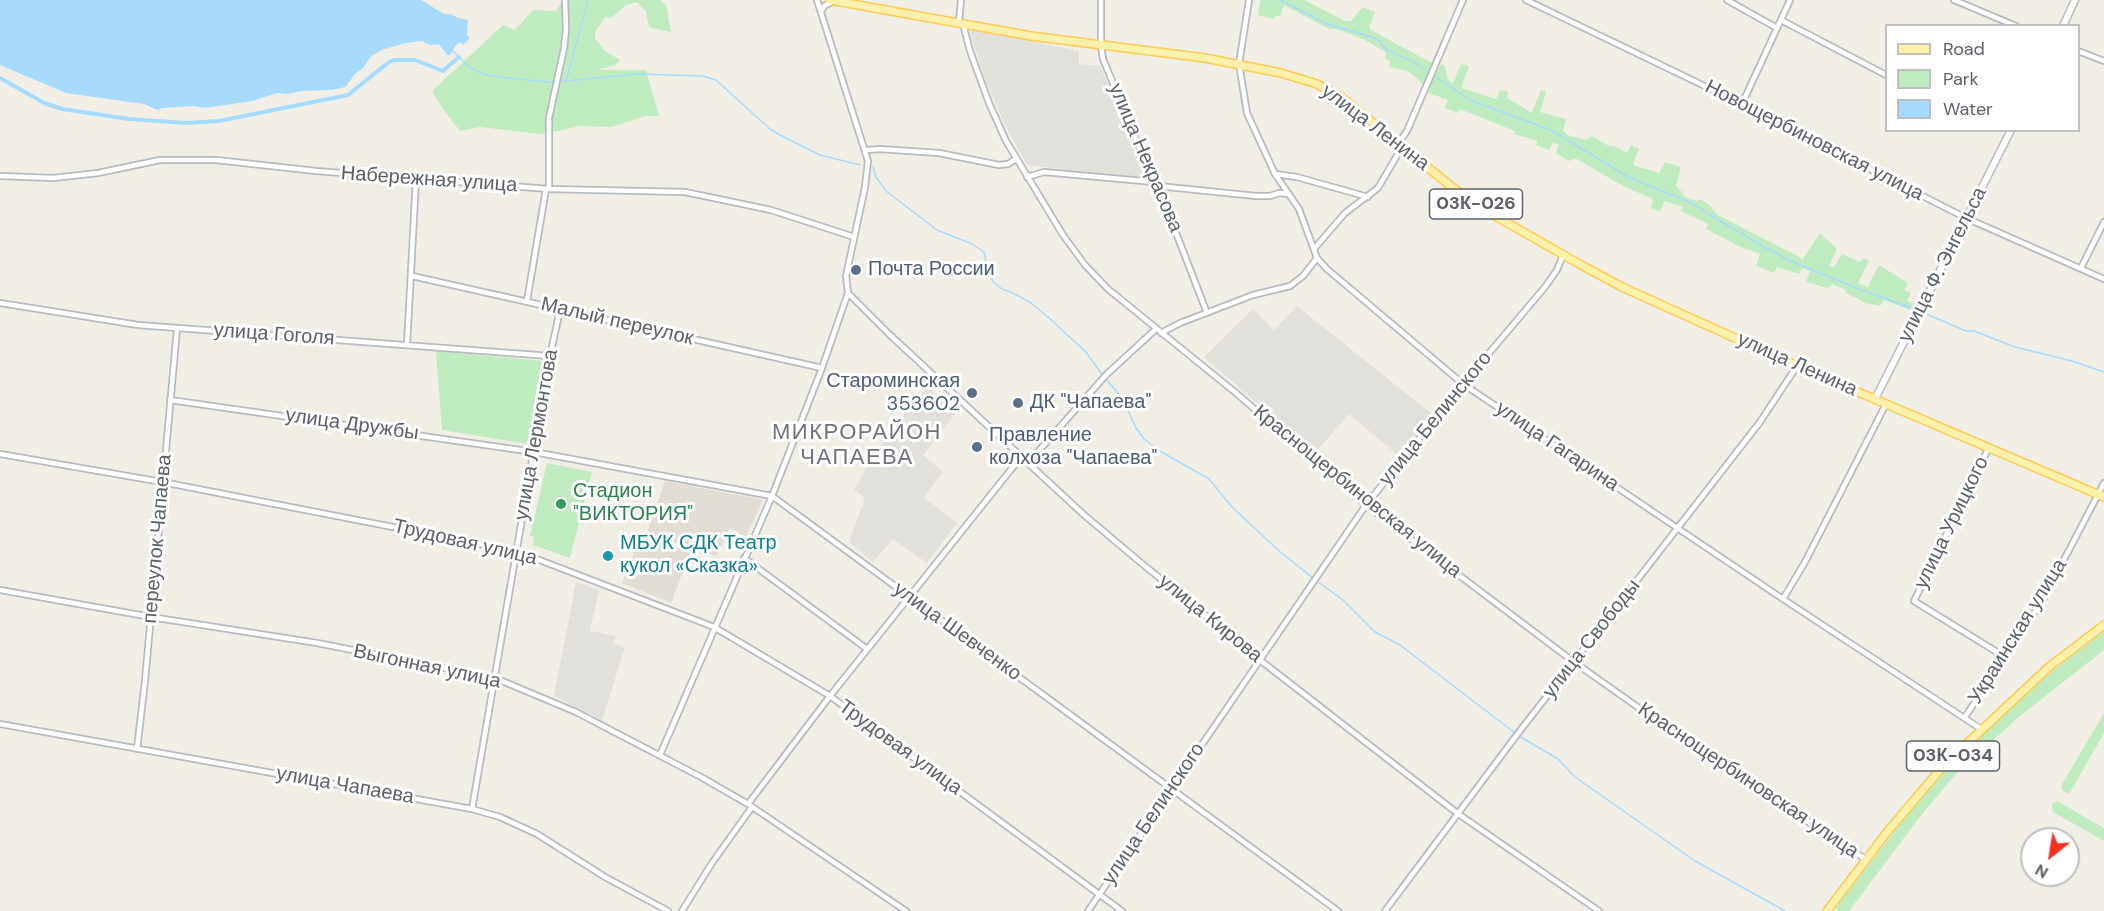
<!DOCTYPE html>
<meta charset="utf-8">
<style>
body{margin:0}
#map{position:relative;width:2104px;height:911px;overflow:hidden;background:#f1eee5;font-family:"DM Sans",sans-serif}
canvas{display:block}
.legend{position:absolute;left:1885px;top:24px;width:195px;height:108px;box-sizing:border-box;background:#fff;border:2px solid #bec0c2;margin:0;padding:8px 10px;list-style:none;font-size:18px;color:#5d6267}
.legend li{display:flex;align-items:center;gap:12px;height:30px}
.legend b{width:30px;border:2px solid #bec0c2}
.north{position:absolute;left:2020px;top:827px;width:60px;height:60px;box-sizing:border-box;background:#fff;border:2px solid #bec0c2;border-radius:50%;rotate:210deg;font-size:16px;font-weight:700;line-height:24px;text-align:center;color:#5d6267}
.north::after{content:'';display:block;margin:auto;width:21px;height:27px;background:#fb2f21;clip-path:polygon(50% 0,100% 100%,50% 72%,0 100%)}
</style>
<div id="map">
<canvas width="2104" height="911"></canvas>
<ul class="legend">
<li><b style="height:8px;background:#fff0ac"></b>Road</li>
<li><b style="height:16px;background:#c0ebc0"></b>Park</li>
<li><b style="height:16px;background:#a7daff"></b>Water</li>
</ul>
<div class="north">N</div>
</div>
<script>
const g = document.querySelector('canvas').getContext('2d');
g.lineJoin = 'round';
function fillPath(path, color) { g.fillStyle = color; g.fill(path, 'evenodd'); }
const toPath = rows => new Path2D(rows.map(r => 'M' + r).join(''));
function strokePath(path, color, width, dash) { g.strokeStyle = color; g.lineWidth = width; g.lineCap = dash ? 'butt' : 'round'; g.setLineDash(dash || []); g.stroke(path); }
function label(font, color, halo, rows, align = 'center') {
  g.font = font + ' "DM Sans",sans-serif'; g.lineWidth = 6; g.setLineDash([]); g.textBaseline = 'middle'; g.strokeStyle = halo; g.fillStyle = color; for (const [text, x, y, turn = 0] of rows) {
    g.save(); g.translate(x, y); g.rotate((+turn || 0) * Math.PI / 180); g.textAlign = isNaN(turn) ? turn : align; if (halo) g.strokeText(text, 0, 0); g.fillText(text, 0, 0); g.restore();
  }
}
fillPath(toPath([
 [969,29,1079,51,1079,64,1100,66,1146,173,1140,178,1027,165,1006,127,986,82],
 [1297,306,1433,415,1400,457,1349,414,1317,451,1297,434,1290,434,1271,419,1270,414,1204,357,1253,309,1274,330],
 [928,386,956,413,923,455,943,472,924,497,957,523,927,563,893,539,873,562,849,542,865,498,854,490,874,454],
 [576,582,599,590,590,631,616,636,613,644,625,647,602,720,554,696]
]), '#e1e0da');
fillPath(toPath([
 [665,481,763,500,746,537,730,528,716,556,647,533],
 [641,533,690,553,671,603,622,583]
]), '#e1ddd4');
fillPath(toPath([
 [563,0,660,0,666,5,671,32,649,27,646,11,637,2,626,5,611,18,605,17,595,32,595,38,605,51,620,60,615,65,598,70,646,70,659,116,645,116,612,127,576,126,564,130,540,134,480,127,460,131,443,109,432,91,503,25,515,30,533,10,556,11],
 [1260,0,1304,0,1345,21,1351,21,1363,7,1375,12,1369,27,1371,30,1430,62,1436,63,1424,88,1420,81,1408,71,1389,67,1390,61,1385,58,1386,52,1363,39,1337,29,1329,29,1284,5,1280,16,1275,16,1273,19,1258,15],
 [1441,64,1445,66,1448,80,1453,83,1461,64,1469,66,1461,88,1496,99,1500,90,1508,92,1507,98,1532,113,1541,90,1546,92,1540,112,1566,119,1563,131,1570,136,1586,140,1592,136,1609,146,1617,147,1627,153,1631,145,1639,149,1633,163,1635,166,1659,173,1665,162,1681,167,1676,186,1682,192,1683,195,1689,199,1697,201,1700,199,1708,204,1718,215,1803,259,1820,233,1837,249,1829,266,1834,267,1842,254,1860,262,1863,258,1869,261,1858,283,1868,287,1879,265,1908,283,1904,290,1911,293,1907,301,1917,304,1913,311,1884,300,1880,306,1866,303,1846,293,1846,290,1832,284,1828,288,1806,282,1810,271,1802,268,1799,274,1777,267,1774,273,1756,266,1760,254,1741,247,1706,229,1708,224,1681,211,1683,207,1665,201,1660,212,1651,208,1653,199,1623,186,1575,158,1569,161,1556,153,1559,145,1553,142,1549,150,1536,145,1538,141,1514,134,1515,131,1460,109,1458,113,1445,108,1448,100,1426,92],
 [436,351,544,361,528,444,442,430],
 [547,463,592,472,570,558,533,545,534,537,530,536],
 [2104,630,2104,650,2020,716,1956,774,1922,814,1849,911,1837,911,1836,907,1913,808,1950,766,1984,732,2038,683],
 [2104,713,2104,733,2069,794,2063,791,2061,786],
 [2057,801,2104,828,2104,841,2053,812,2052,804]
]), '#c0ebc0');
fillPath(toPath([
 [0,0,421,0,444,14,451,14,458,18,468,20,467,35,470,38,463,45,460,42,456,45,450,55,447,55,439,44,430,45,422,41,405,43,382,50,371,56,363,68,355,74,345,87,332,90,301,91,288,94,277,93,252,101,205,108,194,106,163,108,158,110,144,104,66,93,0,65]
]), '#a7daff');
strokePath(toPath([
 [1280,0,1330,25,1372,37,1380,41,1385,49,1412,61,1470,100,1553,131,1628,177,1689,202,1764,247,1793,262,1864,291,1917,310],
 [453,51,470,68,486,75,545,82,566,81,588,0],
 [566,81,638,74,703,76,716,80,770,129,782,136,820,155,860,165],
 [873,167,876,177,886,191,937,230,972,244,984,252,988,271,993,282,1002,289,1013,293,1031,303,1048,317,1086,352,1103,376],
 [1924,313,1966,331,1974,331,2015,347,2072,361,2104,372],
 [1106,379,1122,398,1136,428,1144,439,1158,450,1209,479,1232,507,1278,550,1313,578],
 [1317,581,1343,600,1375,632,1400,645,1515,733],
 [1519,736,1558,759,1575,777,1695,861,1785,911]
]), '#a7daff', 1.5);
strokePath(toPath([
 [0,78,44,103,62,109,129,119,186,123,219,121,348,95,389,62,394,60,415,60,443,71,459,57]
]), '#a7daff', 4);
const street = toPath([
 [1101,0,1101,46,1103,59,1154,182,1158,186,1207,313],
 [1249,0,1239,64,1247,113,1275,174,1299,209,1317,258,1327,269,1463,384,1783,599,1981,729],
 [1526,0,1742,104,1966,218,2104,279],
 [1727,0,1777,28],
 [1954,0,2016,26],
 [821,12,824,6,834,1],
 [1781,20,1886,75],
 [959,23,961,0],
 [963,24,970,51,989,103,1006,141,1063,235,1085,265,1108,289,1236,393,1366,505,1574,662,1694,747,1865,859],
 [2078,51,2104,61],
 [1742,104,1790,0],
 [1398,144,1407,131,1463,0],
 [866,150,880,149,939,153,999,165,1008,164,1016,159],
 [1275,174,1297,177,1368,197],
 [0,176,53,178,98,173,160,160,216,160,316,171,549,189,685,192,771,210,854,237],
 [1027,177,1044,172,1154,182],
 [1158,186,1256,196,1270,196,1279,193,1289,194],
 [549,189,549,118,564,48,566,29,565,0],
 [1314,249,1345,213,1378,188,1402,147],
 [2081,268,2104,222],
 [412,276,822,368],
 [848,293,889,334,1083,514,1140,562,1260,660,1457,813,1599,911],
 [527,301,546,189],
 [0,303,138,325,550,356],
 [1161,333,1180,323,1253,295,1290,286,1303,276,1317,258],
 [407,345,416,179],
 [170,400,534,452,772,496,1338,911],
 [1989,447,1914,601,2005,657],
 [0,454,162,482,516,551,714,627,830,696,1122,911],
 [1028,463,1106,375,1156,329],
 [744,558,867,649],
 [0,590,151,617,317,643,495,678,576,712,701,777,748,804,906,911],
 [1783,599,1805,562,1886,404],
 [1965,717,2044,598,2104,483],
 [0,724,472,809,500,817,537,834,605,877,668,911],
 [137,749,145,681,177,329],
 [660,755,772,496,822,368,848,293,846,276,865,187,868,161,817,0],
 [748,804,830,696,1021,457],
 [472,809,550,356,560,310],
 [682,911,712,863,752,807],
 [1088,911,1366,505,1463,384,1545,287,1557,270,1563,255],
 [1385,911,1519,732,1760,422,1797,366]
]);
const secondary = toPath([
 [2063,26,2075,0],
 [1875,399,2011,130]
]);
const primary = toPath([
 [830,0,1031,36,1205,58,1281,73,1317,84,1341,97,1452,187,1483,209,1583,266,1622,287,1797,366,2104,497],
 [1827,911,1888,831,1944,765,2049,667,2104,625]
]);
strokePath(street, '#b8bbc0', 8);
strokePath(secondary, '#b9bdc3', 9);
strokePath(primary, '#ffcb50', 10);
strokePath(street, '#fff', 4.5);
strokePath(secondary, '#fff', 6);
strokePath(primary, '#fff0ac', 7);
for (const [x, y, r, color] of [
 [856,270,6,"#5c6f8a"],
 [972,393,6,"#5c6f8a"],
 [1018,403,6,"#5c6f8a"],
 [977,447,6,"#5c6f8a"],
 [561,504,6,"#2e9e5b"],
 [608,556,6,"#0f9aa8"]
]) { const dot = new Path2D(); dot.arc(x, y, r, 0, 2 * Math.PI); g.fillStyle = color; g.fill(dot); strokePath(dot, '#fff', 2); }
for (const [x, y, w] of [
 [1476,204,93],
 [1953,756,93]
]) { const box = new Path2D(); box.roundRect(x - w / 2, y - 15, w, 30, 4.5); g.fillStyle = '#fff'; g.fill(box); strokePath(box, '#5d6267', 1.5); }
label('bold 18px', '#5d6267', null, [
 ["03К-026",1476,204],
 ["03К-034",1953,756]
]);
label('20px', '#5d6267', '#fff', [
 ["улица Ленина",1375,128,37],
 ["Новощербиновская улица",1814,141,27],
 ["улица Некрасова",1145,158,67],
 ["Набережная улица",429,180,4],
 ["улица Ф. Энгельса",1943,265,-63],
 ["Малый переулок",617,322,13],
 ["улица Гоголя",274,335,4],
 ["улица Ленина",1797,365,24],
 ["улица Белинского",1436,419,-51],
 ["улица Дружбы",352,425,8],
 ["улица Лермонтова",537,435,-80],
 ["улица Гагарина",1557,447,34],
 ["Краснощербиновская улица",1357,492,39],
 ["улица Урицкого",1952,523,-64],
 ["переулок Чапаева",158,539,-85],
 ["Трудовая улица",465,543,13],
 ["улица Кирова",1210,619,39],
 ["улица Шевченко",957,632,36],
 ["Украинская улица",2018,632,-58],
 ["улица Свободы",1592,639,-52],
 ["Выгонная улица",427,667,12],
 ["Трудовая улица",900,748,36],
 ["Краснощербиновская улица",1748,781,34],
 ["улица Чапаева",345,786,10],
 ["улица Белинского",1154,814,-56]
]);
label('20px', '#4e5e75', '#fff', [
 ["Почта России",868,270],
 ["Староминская",960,382,"right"],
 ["353602",960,405,"right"],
 ["ДК \"Чапаева\"",1030,403],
 ["Правление",989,436],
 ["колхоза \"Чапаева\"",989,459]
], 'left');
label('20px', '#27864d', '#fff', [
 ["Стадион",573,492],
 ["\"ВИКТОРИЯ\"",573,515]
], 'left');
label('20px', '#0d838f', '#fff', [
 ["МБУК СДК Театр",620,544],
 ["кукол «Сказка»",620,567]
], 'left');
g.letterSpacing = '1.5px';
label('22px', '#6e7479', '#fff', [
 ["МИКРОРАЙОН",857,433],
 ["ЧАПАЕВА",857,458]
]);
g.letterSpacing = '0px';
</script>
